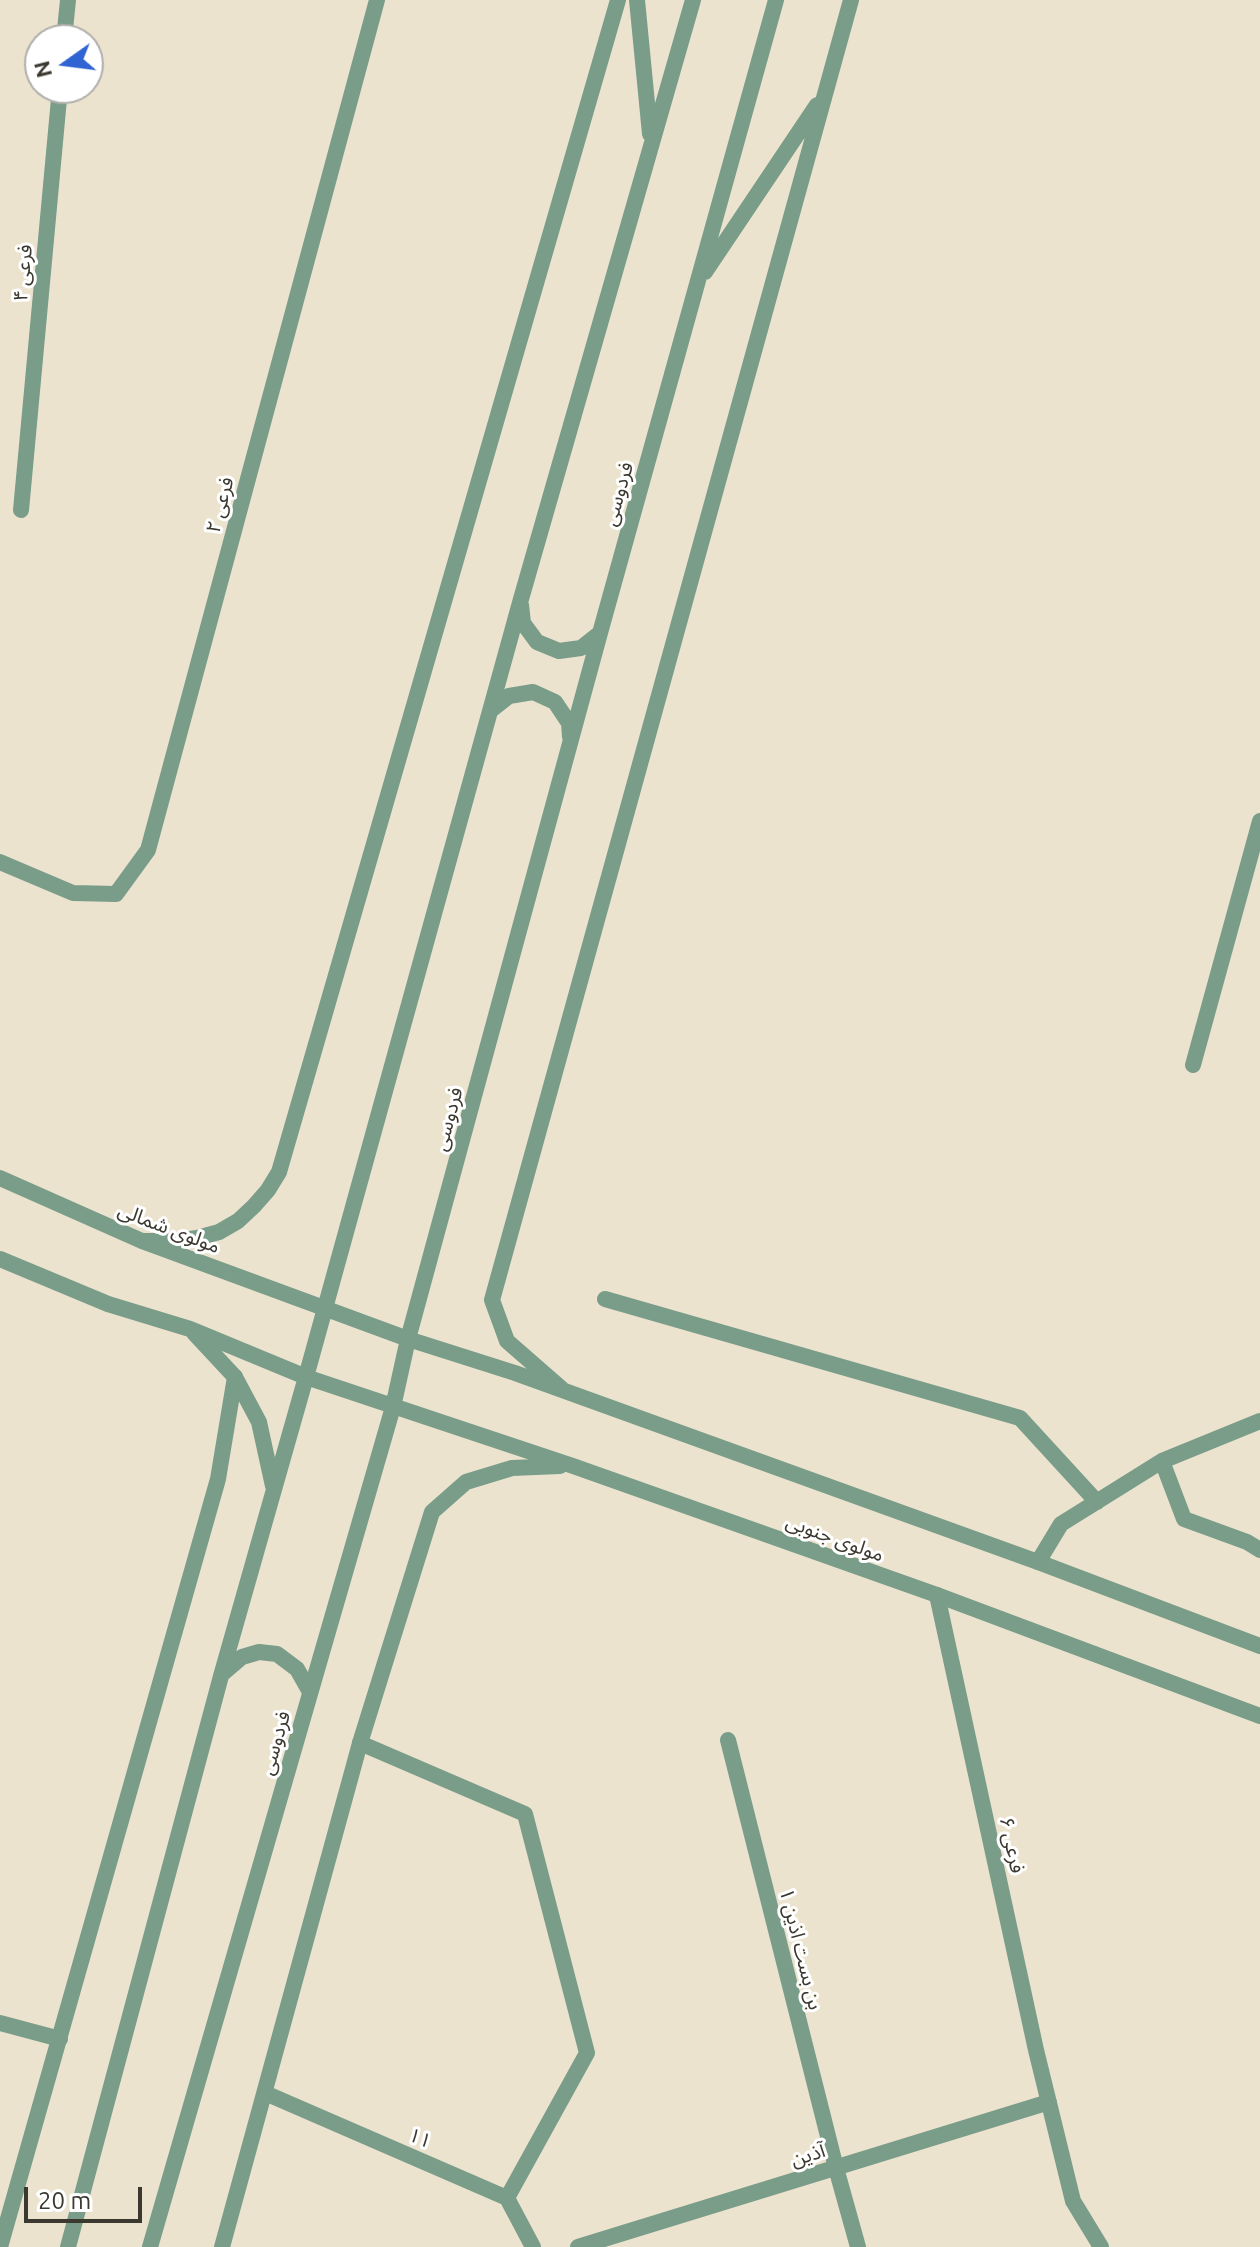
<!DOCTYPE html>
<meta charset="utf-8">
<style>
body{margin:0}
#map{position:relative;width:1260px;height:2247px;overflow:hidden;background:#ece3cf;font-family:Ubuntu,sans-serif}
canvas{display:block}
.north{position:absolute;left:24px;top:24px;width:80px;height:80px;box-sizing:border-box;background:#fff;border:2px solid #b1afac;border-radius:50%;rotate:256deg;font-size:22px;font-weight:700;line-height:32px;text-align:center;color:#3b3830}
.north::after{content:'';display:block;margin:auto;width:28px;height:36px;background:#3064d3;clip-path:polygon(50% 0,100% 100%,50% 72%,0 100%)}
.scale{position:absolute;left:24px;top:2187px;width:118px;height:36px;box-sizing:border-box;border:4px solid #3b3830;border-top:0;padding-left:10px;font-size:24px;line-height:28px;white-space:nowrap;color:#3b3830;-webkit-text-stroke:6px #fff;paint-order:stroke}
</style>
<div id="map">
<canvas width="1260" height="2247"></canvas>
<div class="north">N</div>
<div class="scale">20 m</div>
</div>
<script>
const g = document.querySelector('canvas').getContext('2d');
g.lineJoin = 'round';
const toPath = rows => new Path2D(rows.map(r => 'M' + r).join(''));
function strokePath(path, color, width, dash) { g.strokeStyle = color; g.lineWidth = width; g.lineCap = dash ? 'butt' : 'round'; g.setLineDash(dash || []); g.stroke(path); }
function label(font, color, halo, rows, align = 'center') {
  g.font = font + ' Ubuntu,"Noto Sans Arabic",sans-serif'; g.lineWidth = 6; g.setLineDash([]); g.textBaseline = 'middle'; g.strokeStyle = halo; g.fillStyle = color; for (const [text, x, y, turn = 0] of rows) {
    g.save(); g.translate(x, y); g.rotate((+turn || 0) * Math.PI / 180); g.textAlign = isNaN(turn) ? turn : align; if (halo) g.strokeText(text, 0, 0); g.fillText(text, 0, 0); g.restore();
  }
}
strokePath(toPath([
 [64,40,68,0],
 [21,510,60,88],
 [0,862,73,893,116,894,148,850,377,0],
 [1193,1065,1260,821],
 [605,1299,1020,1418,1097,1502],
 [1162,1461,1184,1519,1247,1542,1260,1550],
 [1038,1562,1061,1524,1162,1461,1260,1421],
 [937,1595,1036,2050,1073,2201,1101,2247],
 [728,1740,836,2168,858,2247],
 [360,1743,525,1814,587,2053,507,2198],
 [0,2023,60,2039],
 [265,2093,507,2198,533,2247],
 [0,2247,218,1479,235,1377],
 [578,2247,1049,2102]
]), '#799d89', 16);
strokePath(toPath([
 [637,0,650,134],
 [705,272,817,105],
 [521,605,523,623,537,642,559,651,581,648,600,633],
 [490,711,509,696,533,692,555,702,569,723,570,737],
 [0,1178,142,1241,408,1339,515,1373,1038,1562,1260,1646],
 [142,1241,174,1241,197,1238,219,1232,238,1221,254,1206,268,1190,279,1172,618,0],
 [0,1259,108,1304,190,1329,306,1377,573,1466,937,1595,1260,1716],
 [194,1333,235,1377,259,1422,273,1486],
 [562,1389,507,1341,492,1300,851,0],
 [221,1675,242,1657,259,1652,277,1654,297,1669,310,1692],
 [68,2247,221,1676,306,1377,521,599,693,0],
 [150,2247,393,1407,408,1339,600,633,776,0],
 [222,2247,360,1743,432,1512,466,1482,512,1468,560,1466]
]), '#799d89', 16);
label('20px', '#3b3830', '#fff', [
 ["فرعی ۴",23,273,-85],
 ["فردوسی",618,494,-74],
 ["فرعی ۲",220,505,-75],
 ["فردوسی",448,1119,-75],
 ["مولوی شمالی",169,1228,21],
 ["مولوی جنوبی",835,1538,20],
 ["فردوسی",275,1743,-74],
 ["فرعی ۶",1012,1845,78],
 ["بن بست اذین ۱",801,1949,76],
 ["۱۱",420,2138,23],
 ["آذین",808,2155,-17]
]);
</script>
